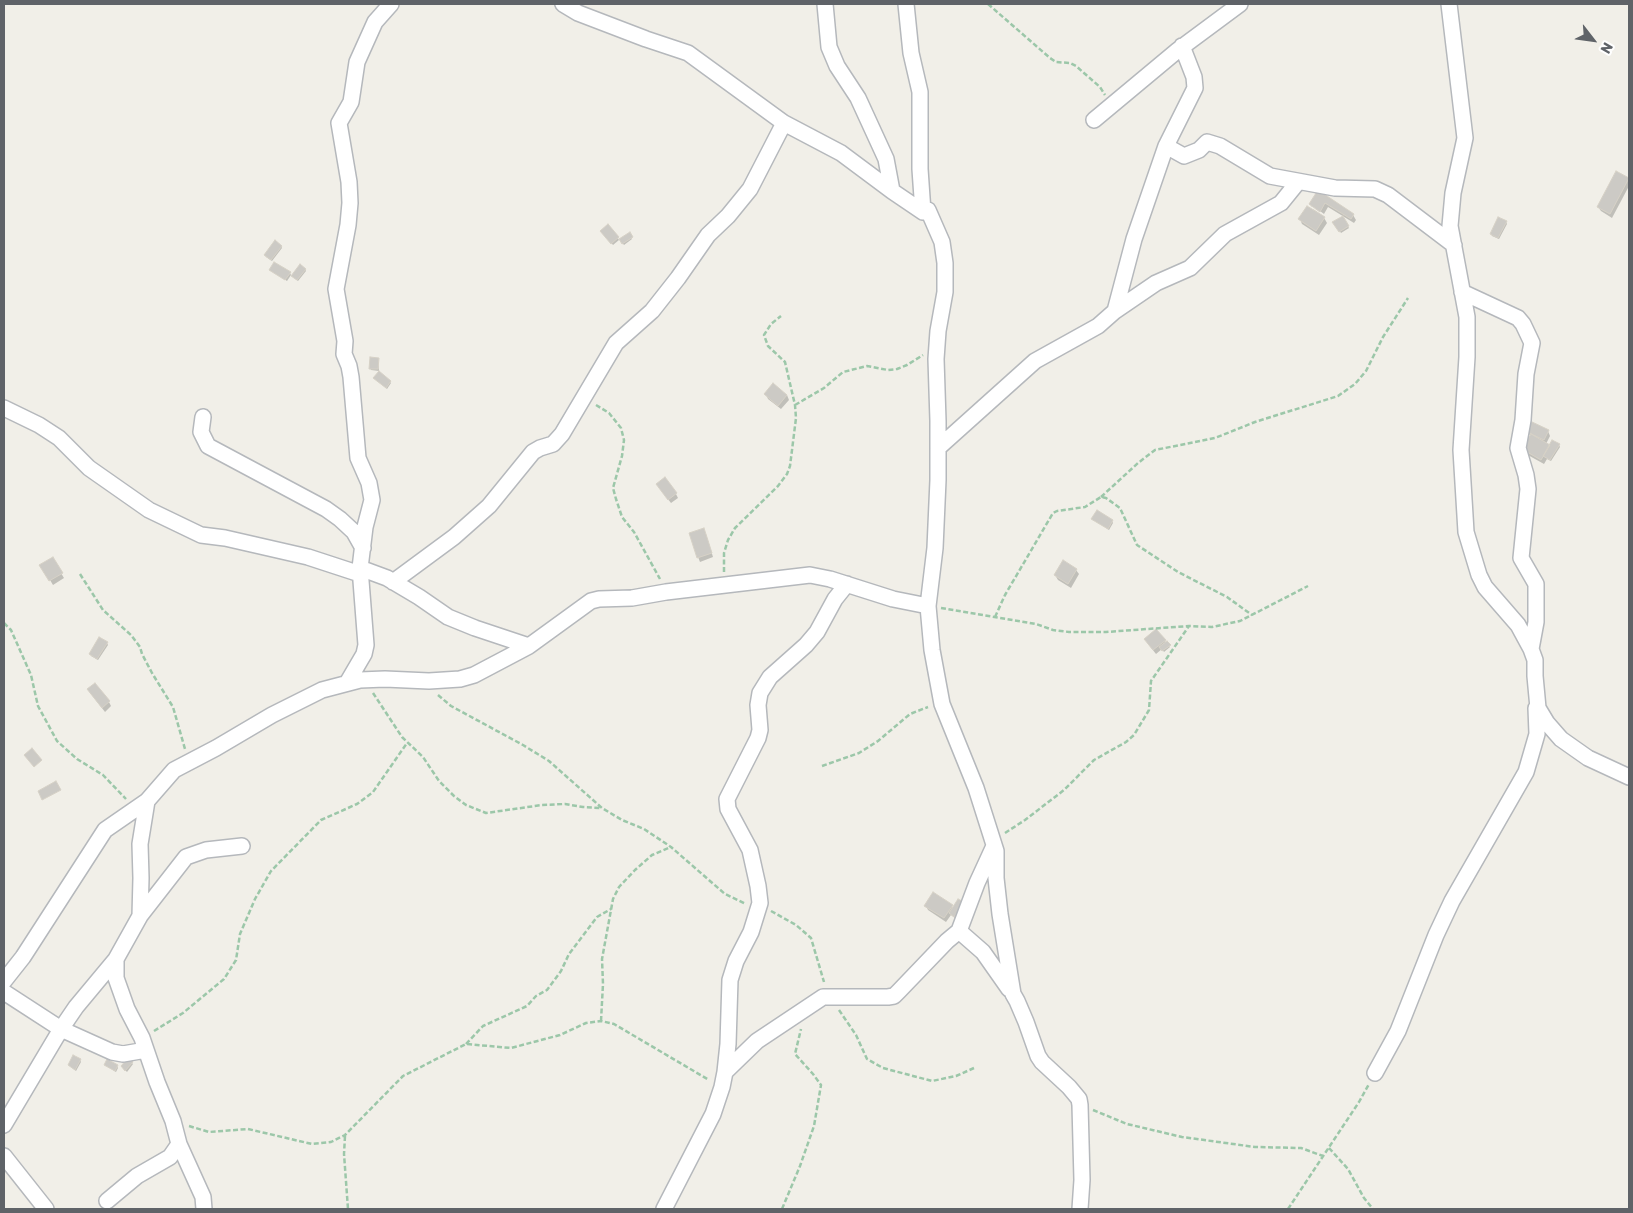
<!DOCTYPE html>
<style>
body{margin:0}
#map{position:relative;width:1633px;height:1213px;overflow:hidden;background:#f1efe8;font-family:Rubik,sans-serif}
canvas{display:block}
.frame{position:absolute;inset:0;border:5px solid #5f6368;pointer-events:none}
.north{position:absolute;left:1568px;top:15px;width:50px;height:50px;-webkit-text-stroke:4px #fff;paint-order:stroke;rotate:120deg;font-size:14px;font-weight:700;line-height:20px;text-align:center;color:#5f6368}
.north::after{content:'';display:block;margin:auto;width:18px;height:22px;background:#5f6368;clip-path:polygon(50% 0,100% 100%,50% 72%,0 100%)}
</style>
<div id="map">
<canvas width="1633" height="1213"></canvas>
<div class="frame"></div>
<div class="north">N</div>
</div>
<script>
const g = document.querySelector('canvas').getContext('2d');
g.lineJoin = 'round';
function fillPath(path, color) { g.fillStyle = color; g.fill(path, 'evenodd'); }
const toPath = rows => new Path2D(rows.map(r => 'M' + r).join(''));
function strokePath(path, color, width, dash) { g.strokeStyle = color; g.lineWidth = width; g.lineCap = dash ? 'butt' : 'round'; g.setLineDash(dash || []); g.stroke(path); }
fillPath(toPath([
 [1628,179,1629,186,1612,218,1601,211,1598,207],
 [1318,191,1353,215,1356,220,1354,223,1328,207,1324,214,1312,205,1312,207,1310,204],
 [1313,209,1323,216,1327,223,1319,235,1302,224,1300,219,1315,213],
 [1342,217,1349,228,1341,233,1334,222],
 [1506,222,1507,224,1499,239,1492,236,1491,234],
 [603,233,618,238,619,240,613,245],
 [629,234,632,239,624,245,620,240],
 [281,246,282,248,272,261,266,257,265,255],
 [305,269,306,271,298,281,294,278,293,276],
 [270,270,290,273,291,275,287,281],
 [378,359,379,371,371,370,370,368],
 [375,378,390,382,391,383,387,389],
 [766,394,787,395,789,400,781,409,768,399],
 [1526,431,1548,431,1550,436,1546,444,1550,446,1559,445,1560,447,1551,461,1547,459,1544,464,1526,454,1531,436],
 [660,489,676,494,678,498,671,503],
 [1093,519,1112,521,1113,523,1109,530],
 [706,534,713,557,700,562,698,557],
 [52,558,64,578,53,585,41,565],
 [1076,570,1079,574,1071,588,1058,580,1055,575],
 [1165,641,1170,647,1164,652,1162,649,1156,654,1148,644],
 [107,643,108,645,98,660,91,656,90,654],
 [88,690,109,702,111,706,105,712],
 [964,905,955,918,951,915,946,922,928,910,926,906,952,906,953,908],
 [80,1060,81,1062,76,1071,69,1065],
 [132,1063,133,1064,127,1072,123,1068],
 [105,1065,117,1066,118,1068,116,1072]
]), '#0003');
const building = toPath([
 [1616,171,1629,178,1610,214,1597,207,1616,171],
 [1318,190,1354,214,1351,219,1325,203,1320,212,1309,204,1318,190],
 [1307,206,1325,217,1316,231,1298,219,1307,206],
 [1343,216,1349,226,1339,232,1332,222,1343,216],
 [1498,217,1507,221,1498,238,1490,234,1498,217],
 [608,224,619,237,611,244,600,231,608,224],
 [630,232,633,237,622,244,619,239,630,232],
 [275,240,282,246,271,260,264,255,275,240],
 [274,262,291,272,285,280,269,270,274,262],
 [300,264,306,269,297,280,291,276,300,264],
 [370,357,379,358,378,369,369,369,370,357],
 [379,371,391,381,386,388,373,378,379,371],
 [773,383,787,395,778,406,764,394,773,383],
 [1530,421,1549,430,1544,440,1525,431,1530,421],
 [1531,434,1550,445,1541,460,1522,449,1531,434],
 [1552,440,1560,444,1550,460,1543,456,1552,440],
 [665,477,677,493,668,500,656,484,665,477],
 [1097,510,1113,520,1108,529,1091,519,1097,510],
 [704,528,712,553,697,558,689,533,704,528],
 [53,557,63,573,49,581,39,565,53,557],
 [1063,560,1077,569,1068,584,1054,575,1063,560],
 [1156,629,1166,640,1153,650,1144,639,1156,629],
 [99,637,108,642,97,659,89,654,99,637],
 [1167,641,1171,645,1162,651,1159,647,1167,641],
 [95,683,110,701,102,708,87,689,95,683],
 [32,748,42,760,34,767,24,755,32,748],
 [56,781,61,790,42,800,38,791,56,781],
 [933,892,953,905,944,918,924,906,933,892],
 [958,899,964,902,954,917,949,913,958,899],
 [73,1055,81,1059,75,1070,68,1065,73,1055],
 [129,1057,133,1062,125,1071,121,1066,129,1057],
 [107,1059,118,1065,115,1071,104,1065,107,1059]
]);
fillPath(building, '#cccac5');
strokePath(building, '#d6d1c6', 1);
const street = toPath([
 [563,4,578,13,646,39,688,53,784,123,841,153,892,191,923,212],
 [825,4,829,47,837,66,858,98,886,159,892,191],
 [906,4,911,53,920,92,920,169,923,212,928,210,942,242,945,263,945,292,938,331,936,359,938,421,938,480,935,548,928,606,932,650,942,704,976,788,996,851,996,878,1000,914,1013,994,1017,1001,1026,1022,1038,1056,1042,1062,1069,1087,1079,1099,1080,1105,1082,1180,1080,1209],
 [1449,4,1465,138,1453,193,1450,226,1467,317,1467,357,1461,450,1466,532,1479,575,1485,587,1518,625,1531,649,1535,660,1535,676,1538,708,1547,723,1561,739,1588,758,1629,777],
 [1094,120,1178,50,1240,4],
 [1166,146,1184,156,1199,150,1207,142,1220,146,1270,176,1335,188,1375,189,1388,195,1454,245],
 [1462,292,1518,318,1523,324,1532,343,1526,374,1523,420,1518,448,1526,475,1528,489,1521,558,1536,584,1536,622,1531,649],
 [1115,311,1134,239,1166,146,1195,88,1194,77,1182,46],
 [4,408,39,425,59,438,89,468,149,510,201,535,225,538,308,557,360,574],
 [203,417,201,432,208,446,326,509,340,519,354,532,363,548],
 [938,448,1035,361,1098,326,1115,311,1156,283,1190,268,1225,234,1281,203,1298,182],
 [360,568,387,578,419,597,448,617,475,628,529,646],
 [393,582,454,537,489,506,533,452,540,448,553,444,562,434,616,343,652,311,678,278,708,235,728,216,750,189,784,123],
 [347,683,364,654,366,645,360,568,365,527,372,500,369,483,358,458,351,377,349,366,344,354,345,341,336,289,348,225,350,203,349,182,339,123,351,102,357,62,375,22,391,4],
 [140,916,186,857,206,850,242,846],
 [959,931,983,952,1009,989],
 [116,959,116,978,127,1009,142,1038,157,1082,173,1121,179,1144,203,1197,204,1209],
 [4,981,23,957,105,830,147,801,174,770,216,748,272,715,322,690,360,680,385,679,429,681,460,679,474,675,529,646,591,601,599,599,632,598,666,592,810,575,830,579,893,599,928,606],
 [4,992,61,1029,112,1052,123,1054,146,1050],
 [725,1072,757,1041,823,997,888,997,894,996,899,991,947,941,959,931,977,883,994,846],
 [1375,1073,1398,1031,1436,935,1452,901,1526,772,1537,734,1536,708],
 [4,1125,61,1029,76,1007,116,959,140,916,141,878,140,844,147,801],
 [4,1156,46,1209],
 [107,1201,137,1176,170,1157,179,1144],
 [664,1209,713,1114,722,1087,725,1072,728,1044,730,980,736,961,751,932,760,903,758,886,750,850,728,809,727,799,758,738,760,730,758,705,760,693,770,677,806,645,817,632,835,599,847,584]
]);
strokePath(street, '#b5b8bc', 18);
strokePath(toPath([
 [988,4,1050,58,1056,62,1070,63,1076,66,1100,87,1105,95],
 [596,405,609,413,621,428,624,440,622,456,613,488,616,499,622,517,634,532,660,579],
 [795,405,824,388,843,372,867,366,888,370,897,369,907,365,923,355],
 [1101,497,1138,463,1155,450,1215,438,1255,422,1338,396,1355,384,1366,371,1383,337,1408,298],
 [724,572,724,553,728,540,735,528,778,486,787,474,790,466,796,418,795,405,785,362,768,346,764,335,771,324,781,316],
 [80,574,103,610,131,635,140,647,142,654,152,673,173,707,185,749],
 [941,608,1036,624,1053,630,1069,632,1106,632,1189,626,1212,627,1240,621,1308,586],
 [995,617,1005,595,1053,513,1057,511,1085,507,1101,497,1106,498,1120,508,1137,545,1178,572,1227,597,1252,615],
 [4,623,11,630,31,675,38,706,57,741,77,759,103,775,126,799],
 [373,693,402,737,423,757,439,781,454,796,466,805,486,813,542,805,565,804,583,807,601,808],
 [438,695,451,706,523,745,549,761,602,808,622,820,644,829,671,847,725,894,746,904],
 [822,766,859,753,878,741,910,714,928,707],
 [1005,833,1025,820,1064,790,1094,760,1126,742,1134,735,1149,710,1151,681,1189,626],
 [771,911,796,925,811,938,824,982],
 [839,1010,856,1035,867,1059,883,1068,932,1081,956,1076,974,1068],
 [601,1021,603,984,602,959,613,899,619,887,635,870,652,855,671,847],
 [154,1031,183,1013,224,979,236,960,240,934,255,899,271,871,321,820,357,804,373,792,407,743],
 [466,1044,483,1026,527,1006,536,996,547,990,561,971,569,954,597,917,611,909],
 [1093,1110,1127,1124,1182,1137,1255,1147,1301,1148,1323,1156],
 [189,1126,209,1132,248,1129,312,1144,331,1142,345,1135,403,1076,466,1044,511,1048,560,1035,586,1023,601,1021,614,1024,709,1080],
 [345,1136,344,1154,348,1209],
 [1329,1148,1348,1169,1364,1198,1373,1209],
 [782,1209,800,1166,814,1126,821,1085,813,1074,795,1054,801,1029],
 [1288,1209,1359,1102,1369,1084]
]), '#9cc7a9', 2.5, [5, 2.5]);
strokePath(street, '#fff', 15);
</script>
